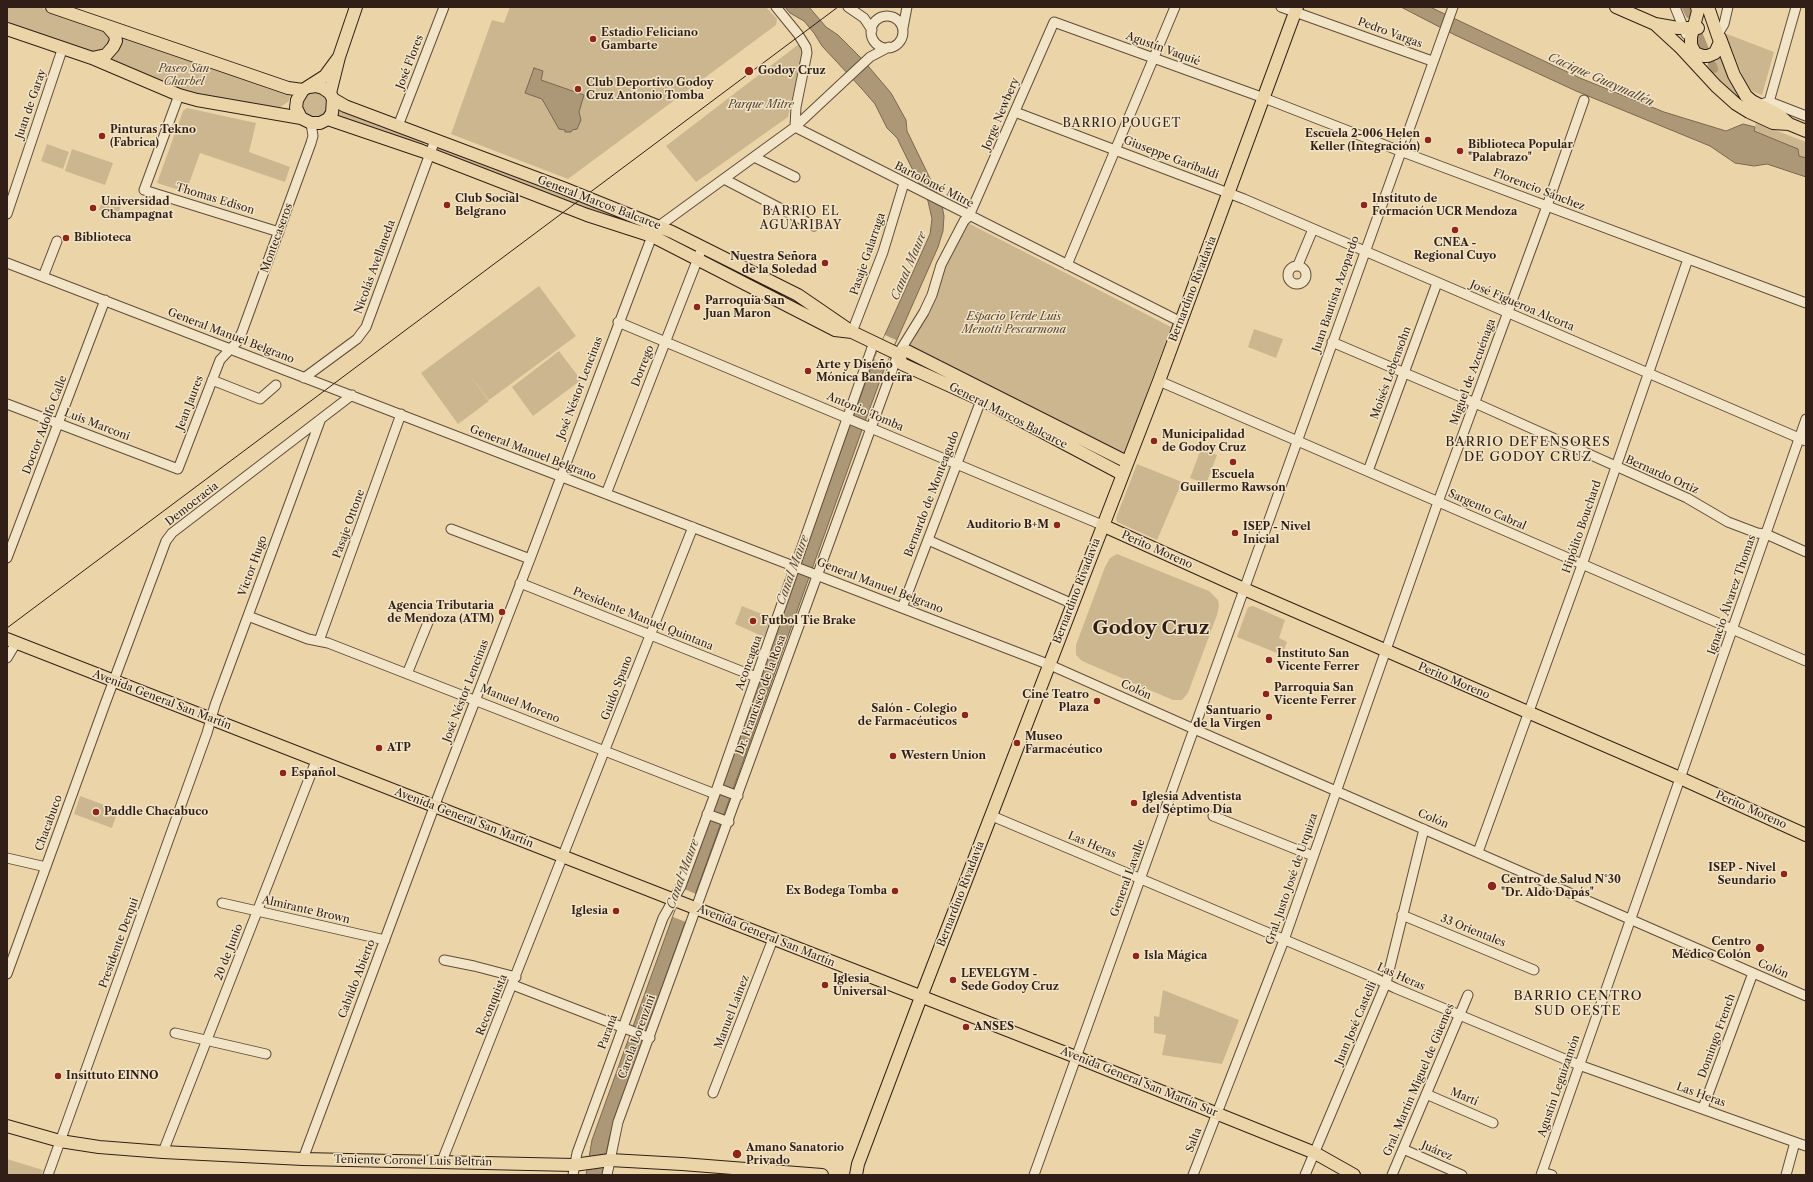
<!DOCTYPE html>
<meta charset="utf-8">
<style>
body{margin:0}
#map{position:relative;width:1813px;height:1182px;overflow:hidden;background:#ebd5a8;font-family:"Libre Caslon Text",serif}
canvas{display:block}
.frame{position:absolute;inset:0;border:8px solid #311f17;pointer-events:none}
</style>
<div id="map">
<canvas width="1813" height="1182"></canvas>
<div class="frame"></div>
</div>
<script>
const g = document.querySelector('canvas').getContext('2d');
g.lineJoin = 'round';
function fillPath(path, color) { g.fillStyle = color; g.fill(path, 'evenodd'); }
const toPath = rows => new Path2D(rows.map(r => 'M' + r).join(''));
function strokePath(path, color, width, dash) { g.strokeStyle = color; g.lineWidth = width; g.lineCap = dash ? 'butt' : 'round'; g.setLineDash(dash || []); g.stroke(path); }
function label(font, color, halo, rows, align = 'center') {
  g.font = font + ' "Libre Caslon Text",serif'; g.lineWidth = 3; g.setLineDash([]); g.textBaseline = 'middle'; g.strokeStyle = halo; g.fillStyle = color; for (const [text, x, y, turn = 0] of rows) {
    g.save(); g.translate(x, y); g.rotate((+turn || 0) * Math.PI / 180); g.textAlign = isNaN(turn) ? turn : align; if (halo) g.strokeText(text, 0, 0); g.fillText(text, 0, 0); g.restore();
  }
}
fillPath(toPath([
 [7,7,39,7,93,26,111,34,110,47,96,54,71,44,7,23],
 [510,7,766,7,777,19,776,25,568,179,451,134,492,20,504,23],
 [1727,34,1774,52,1762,95,1752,91,1747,86,1726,35],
 [118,37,124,37,287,95,290,96,289,101,279,108,273,108,180,91,107,59],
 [799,44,802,54,788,117,696,182,666,146],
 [1721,56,1734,88,1748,105,1735,98,1705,66,1709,64,1712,70,1716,67,1714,63],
 '302 105a13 13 0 1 1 26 0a13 13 0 1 1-26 0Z',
 [187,108,256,123,249,152,290,167,285,182,200,153,186,192,157,183,183,111],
 [338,108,420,140,423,142,424,145,336,117],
 [1756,123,1806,142,1806,158,1799,156,1799,153,1754,131],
 [47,144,69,152,63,169,41,161],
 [439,148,525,179,646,227,637,227,436,152],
 [72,149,113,163,105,185,65,171],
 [103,199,121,206,117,217,99,210],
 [964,221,1171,327,1124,455,904,344],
 [709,254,792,297,831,321,707,258],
 [539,286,576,336,489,400,468,373,489,401,458,424,421,373],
 [1254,329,1283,339,1276,358,1248,347],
 [559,351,581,380,533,416,512,387],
 [1201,449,1217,455,1206,484,1190,478],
 [1137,464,1182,482,1157,540,1117,522,1116,518],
 [1117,554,1209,591,1218,600,1219,606,1217,615,1188,693,1182,700,1173,700,1082,661,1076,655,1076,645,1105,567,1110,558],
 [742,606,772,618,764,637,735,624],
 [1253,606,1285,620,1279,638,1287,642,1282,655,1237,637,1248,607],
 [80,796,118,810,112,828,74,814],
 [1163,990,1239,1020,1222,1064,1162,1055,1166,1035,1154,1033,1154,1016,1159,1017],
 [7,1159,43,1170,41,1175,7,1175]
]), '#cbb68f');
const water = toPath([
 [785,7,809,7,826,27,838,35,863,60,891,93,906,120,907,131,941,201,944,216,943,231,938,247,885,367,867,416,616,1115,609,1139,602,1175,586,1175,592,1140,874,359,930,234,932,219,928,201,897,138,887,128,875,104,862,89,822,46,814,33,804,21,790,13,785,7],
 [1401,7,1430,7,1580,78,1664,112,1726,131,1743,124,1755,127,1754,131,1798,149,1799,156,1806,158,1806,177,1767,164,1754,166,1735,163,1710,146,1576,91,1455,35,1401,7],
 [534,68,543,71,541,80,584,95,579,112,581,120,577,129,572,130,571,132,565,132,565,130,559,129,542,99,525,93,534,68]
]);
fillPath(water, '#ac9777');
strokePath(water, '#7b6751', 1);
fillPath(toPath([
 [885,335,896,340,885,367,874,359],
 [684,889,696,894,686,922,673,917]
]), '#ebd5a8');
strokePath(toPath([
 [1686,7,1689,14],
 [1699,35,1706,52],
 [1712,64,1714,69]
]), '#ac9777', 8);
const minor = toPath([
 [776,7,798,34,806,47,807,53,796,107,795,127],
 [848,7,864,18,872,30],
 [1281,7,1432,61],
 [1675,7,1686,34],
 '871 32a16 16 0 1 1 32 0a16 16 0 1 1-32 0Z',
 [903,28,907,7],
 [1718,34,1724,24,1728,7],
 [179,95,144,190,279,232],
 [1764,103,1770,102,1806,116],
 [1767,109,1796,7],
 [1015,112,1244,199,1806,441],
 [398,126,444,7],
 [795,127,1181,322],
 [754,157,795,177],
 [724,179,814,226],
 [7,214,63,47],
 [7,263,1050,665,1194,729,1806,996],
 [1067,265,1175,7],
 [1298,265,1313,229],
 '1288 275a9 9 0 1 1 18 0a9 9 0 1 1-18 0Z',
 [43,277,57,241],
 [618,322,1102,525],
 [852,332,883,252,904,183],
 [1332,342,1475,403,1687,498,1728,522,1757,533,1766,534,1806,552],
 [304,378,357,339,366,327,435,140],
 [212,380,260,399,276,385],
 [1159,381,1806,661],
 [7,404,178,469,220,360,237,342,242,332,311,143,313,136,311,123],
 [1368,471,1437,283],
 [606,494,700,253],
 [451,529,530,559],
 [928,540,1073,604],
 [7,558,105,300],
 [520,583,756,677],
 [902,608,983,395],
 [248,616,308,639,328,643,715,794],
 [319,641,401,414],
 [7,658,16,643],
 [407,674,429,620],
 [717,788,738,796],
 [707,814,729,822],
 [992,816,1375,978,1395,988,1579,1065,1806,1146],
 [1213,816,1313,856],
 [1478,852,1582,565,1688,259],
 [7,858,46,867],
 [222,903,385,940],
 [1402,915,1534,970],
 [444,960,474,966,516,977],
 [7,974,105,704,166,541,172,533,352,395],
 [513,985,650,1038],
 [175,1033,266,1054],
 [713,1093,773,939],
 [1426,1094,1493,1123],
 [1703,1108,1753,973],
 [1403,1149,1462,1175],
 [163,1152,316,761],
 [303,1159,439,794,530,559,652,236,659,226,795,127,870,57,889,47],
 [442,1161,693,527],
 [1542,1172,1552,1175],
 [48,1175,207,733,215,705,320,421],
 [573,1175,577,1153,663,918,681,886,715,794,874,342],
 [607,1175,618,1122,898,354,924,312,932,295,941,265,964,221,969,216,1054,22,1264,98,1400,151,1806,303],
 [1034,1175,1453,7],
 [1193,1175,1284,940,1438,502,1547,206,1584,100],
 [1305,1175,1386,983,1424,829],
 [1392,1175,1468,995],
 [1541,1175,1806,419],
 [1786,1175,1795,1142]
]);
const major = toPath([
 [52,7,288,88,303,90],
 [1616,7,1655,24,1678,28,1698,28],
 [1697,7,1698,11,1691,37,1691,45,1695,53,1703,56,1708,56,1715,53,1720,42,1708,7],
 [1655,24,1680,47,1716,86,1736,104,1749,112,1773,123,1789,124],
 [7,29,92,58,179,95,197,100,301,118],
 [1720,38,1734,75,1746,96,1752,101,1779,115,1789,124,1806,131],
 [92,58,106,55,113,47,116,41,115,35,108,27],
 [309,87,316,86,323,88,330,93,333,99,332,113,328,119,320,123,311,123,301,118,296,108,297,100,303,90,325,76,339,57],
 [330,93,339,57,356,7],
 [333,99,345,106,563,188,672,232,798,295,852,332,898,354,907,351,1127,462],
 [328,119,422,151,587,215,652,236,835,330,852,332],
 [898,354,902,364,990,404,1122,474],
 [1102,525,1244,589,1680,778,1806,835],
 [7,639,1076,1057,1315,1153,1354,1175],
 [7,1126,60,1141,99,1147,163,1152,303,1159,574,1165,610,1160,682,1164,822,1175],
 [856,1175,858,1164,921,997,1159,381,1297,7]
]);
strokePath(minor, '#604c3b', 11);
strokePath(major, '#311f17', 14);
strokePath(minor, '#f2e4c6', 9);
strokePath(major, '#ebd5a8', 12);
strokePath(toPath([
 [7,628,838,7]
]), '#311f17', 1);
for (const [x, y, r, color] of [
 [593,39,4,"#8f2418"],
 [749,71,5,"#8f2418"],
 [578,89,4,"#8f2418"],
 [102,136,4,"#8f2418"],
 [1428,140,4,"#8f2418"],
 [1460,151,4,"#8f2418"],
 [447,205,4,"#8f2418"],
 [1364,205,4,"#8f2418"],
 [93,208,4,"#8f2418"],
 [1455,230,4,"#8f2418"],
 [66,238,4,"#8f2418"],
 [825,263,4,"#8f2418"],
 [697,307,4,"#8f2418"],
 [808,371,4,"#8f2418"],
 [1154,441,4,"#8f2418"],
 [1233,462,4,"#8f2418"],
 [1057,525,4,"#8f2418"],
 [1235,533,4,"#8f2418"],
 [502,612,4,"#8f2418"],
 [753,621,4,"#8f2418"],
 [1269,660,4,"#8f2418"],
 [1266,694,4,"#8f2418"],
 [1097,701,4,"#8f2418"],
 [965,715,4,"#8f2418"],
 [1269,717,4,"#8f2418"],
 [1017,743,4,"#8f2418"],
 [379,748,4,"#8f2418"],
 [893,756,4,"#8f2418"],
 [283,773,4,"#8f2418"],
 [1134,803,4,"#8f2418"],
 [96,812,4,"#8f2418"],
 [1784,874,4,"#8f2418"],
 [1492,886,5,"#8f2418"],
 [895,891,4,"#8f2418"],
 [616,911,4,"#8f2418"],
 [1760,948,5,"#8f2418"],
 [1136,956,4,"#8f2418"],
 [953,980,4,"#8f2418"],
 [825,985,4,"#8f2418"],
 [966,1027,4,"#8f2418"],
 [58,1076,4,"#8f2418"],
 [737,1154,5,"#8f2418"]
]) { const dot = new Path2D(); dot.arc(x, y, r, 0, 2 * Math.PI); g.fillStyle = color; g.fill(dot); strokePath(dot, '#f2e4c6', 1.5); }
label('bold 11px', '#311f17', '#f2e4c6', [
 ["Estadio Feliciano",601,33],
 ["Gambarte",601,46],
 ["Godoy Cruz",758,71],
 ["Club Deportivo Godoy",586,83],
 ["Cruz Antonio Tomba",586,96],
 ["Pinturas Tekno",110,130],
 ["(Fabrica)",110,143],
 ["Escuela 2-006 Helen",1420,134,"right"],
 ["Keller (Integración)",1420,147,"right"],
 ["Biblioteca Popular",1468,145],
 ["\"Palabrazo\"",1468,158],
 ["Club Social",455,199],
 ["Belgrano",455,212],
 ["Instituto de",1372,199],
 ["Formación UCR Mendoza",1372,212],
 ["Universidad",101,202],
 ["Champagnat",101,215],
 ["Biblioteca",74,238],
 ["CNEA -",1455,243,"center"],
 ["Regional Cuyo",1455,256,"center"],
 ["Nuestra Señora",817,257,"right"],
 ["de la Soledad",817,270,"right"],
 ["Parroquia San",705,301],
 ["Juan Maron",705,314],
 ["Arte y Diseño",816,365],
 ["Mónica Bandeira",816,378],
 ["Municipalidad",1162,435],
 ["de Godoy Cruz",1162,448],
 ["Escuela",1233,475,"center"],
 ["Guillermo Rawson",1233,488,"center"],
 ["Auditorio B+M",1049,525,"right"],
 ["ISEP - Nivel",1243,527],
 ["Inicial",1243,540],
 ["Agencia Tributaria",494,606,"right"],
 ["de Mendoza (ATM)",494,619,"right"],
 ["Futbol Tie Brake",761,621],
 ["Instituto San",1277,654],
 ["Vicente Ferrer",1277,667],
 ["Parroquia San",1274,688],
 ["Vicente Ferrer",1274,701],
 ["Cine Teatro",1089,695,"right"],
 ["Plaza",1089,708,"right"],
 ["Salón - Colegio",957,709,"right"],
 ["de Farmacéuticos",957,722,"right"],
 ["Santuario",1261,711,"right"],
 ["de la Virgen",1261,724,"right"],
 ["Museo",1025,737],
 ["Farmacéutico",1025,750],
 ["ATP",387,748],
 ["Western Union",901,756],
 ["Español",291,773],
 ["Iglesia Adventista",1142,797],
 ["del Séptimo Día",1142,810],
 ["Paddle Chacabuco",104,812],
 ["ISEP - Nivel",1776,868,"right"],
 ["Seundario",1776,881,"right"],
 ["Centro de Salud N°30",1501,880],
 ["\"Dr. Aldo Dapás\"",1501,893],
 ["Ex Bodega Tomba",887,891,"right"],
 ["Iglesia",608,911,"right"],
 ["Centro",1751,942,"right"],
 ["Médico Colón",1751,955,"right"],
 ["Isla Mágica",1144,956],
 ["LEVELGYM -",961,974],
 ["Sede Godoy Cruz",961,987],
 ["Iglesia",833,979],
 ["Universal",833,992],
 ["ANSES",974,1027],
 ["Insittuto EINNO",66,1076],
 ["Amano Sanatorio",746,1148],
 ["Privado",746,1161]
], 'left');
label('11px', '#311f17', '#f2e4c6', [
 ["Pedro Vargas",1390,33,20],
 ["Agustín Vaquié",1163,49,20],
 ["José Flores",410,62,-69],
 ["Juan de Garay",31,104,-71],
 ["Jorge Newbery",1001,114,-67],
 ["Giuseppe Garibaldi",1171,158,21],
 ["Bartolomé Mitre",934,185,27],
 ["Florencio Sánchez",1539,190,21],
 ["Thomas Edison",215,199,17],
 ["General Marcos Balcarce",599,203,21],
 ["Montecaseros",277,238,-70],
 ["Pasaje Galarraga",868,254,-71],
 ["Nicolás Avellaneda",375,267,-70],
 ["Bernardino Rivadavia",1193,289,-69],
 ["Juan Bautista Azopardo",1336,294,-71],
 ["José Figueroa Alcorta",1522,306,23],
 ["General Manuel Belgrano",231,336,21],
 ["Dorrego",643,366,-69],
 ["Miguel de Azcuénaga",1473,372,-70],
 ["Moisés Lebensohn",1391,373,-70],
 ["José Néstor Lencinas",580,388,-69],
 ["Jean Jaures",190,403,-69],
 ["Antonio Tomba",865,412,23],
 ["General Marcos Balcarce",1008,416,27],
 ["Doctor Adolfo Calle",45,425,-69],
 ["Luis Marconi",97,425,21],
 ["General Manuel Belgrano",533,453,21],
 ["Bernardo Ortiz",1662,475,24],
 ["Bernardo de Monteagudo",932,494,-69],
 ["Democracia",192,504,-38],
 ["Sargento Cabral",1487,510,24],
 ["Pasaje Ottone",349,524,-70],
 ["Hipólito Bouchard",1582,527,-71],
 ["Perito Moreno",1157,550,24],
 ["Victor Hugo",253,566,-70],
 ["General Manuel Belgrano",880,586,21],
 ["Bernardino Rivadavia",1077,591,-69],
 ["Ignacio Álvarez Thomas",1732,595,-71],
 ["Presidente Manuel Quintana",643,619,22],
 ["Aconcagua",749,663,-70],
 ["Perito Moreno",1454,681,23],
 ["Guido Spano",617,688,-69],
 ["Colón",1136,690,24],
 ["José Néstor Lencinas",466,691,-69],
 ["Dr. Francisco de la Rosa",761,695,-70],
 ["Avenida General San Martín",162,700,21],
 ["Manuel Moreno",520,704,22],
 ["Perito Moreno",1751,810,24],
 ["Avenida General San Martín",464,818,21],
 ["Colón",1433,819,23],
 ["Chacabuco",49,823,-70],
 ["Las Heras",1092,845,23],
 ["General Lavalle",1128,878,-70],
 ["Gral. Justo José de Urquiza",1292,879,-71],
 ["Bernardino Rivadavia",961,894,-69],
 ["Almirante Brown",306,910,13],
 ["33 Orientales",1473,931,22],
 ["Avenida General San Martín",766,936,22],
 ["Presidente Derqui",119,943,-70],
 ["20 de Junio",229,952,-69],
 ["Colón",1773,969,23],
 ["Las Heras",1401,977,24],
 ["Cabildo Abierto",357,979,-69],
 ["Reconquista",492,1005,-68],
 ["Manuel Lainez",732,1012,-69],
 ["Juan José Castelli",1356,1023,-67],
 ["Paraná",608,1032,-70],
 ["Domingo French",1717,1036,-70],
 ["Carola Lorenzini",637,1037,-70],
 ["Gral. Martín Miguel de Güemes",1419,1080,-67],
 ["Avenida General San Martín Sur",1139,1082,22],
 ["Agustín Leguizamón",1559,1086,-71],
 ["Las Heras",1701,1095,20],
 ["Martí",1464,1097,23],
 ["Salta",1194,1140,-69],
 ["Juárez",1437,1151,23],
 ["Teniente Coronel Luis Beltrán",413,1161,1]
]);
label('italic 11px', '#584535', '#f2e4c6', [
 ["Paseo San",184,69],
 ["Charbel",184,82],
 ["Parque Mitre",761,105],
 ["Espacio Verde Luis",1014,317],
 ["Menotti Pescarmona",1014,330]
]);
label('italic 12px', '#5c4939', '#f2e4c6', [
 ["Cacique Guaymallén",1601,80,24],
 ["Canal Maure",909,266,-67],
 ["Canal Maure",793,570,-70],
 ["Canal Maure",683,874,-70]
]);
g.letterSpacing = '1px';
label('12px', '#311f17', '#f2e4c6', [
 ["BARRIO POUGET",1122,124],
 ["BARRIO EL",801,212],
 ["AGUARIBAY",801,226]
]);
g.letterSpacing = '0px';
g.letterSpacing = '1px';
label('13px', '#311f17', '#f2e4c6', [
 ["BARRIO DEFENSORES",1528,442],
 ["DE GODOY CRUZ",1528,457],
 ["BARRIO CENTRO",1578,996],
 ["SUD OESTE",1578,1011]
]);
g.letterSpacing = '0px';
label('bold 19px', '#311f17', '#f2e4c6', [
 ["Godoy Cruz",1151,629]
]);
</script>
